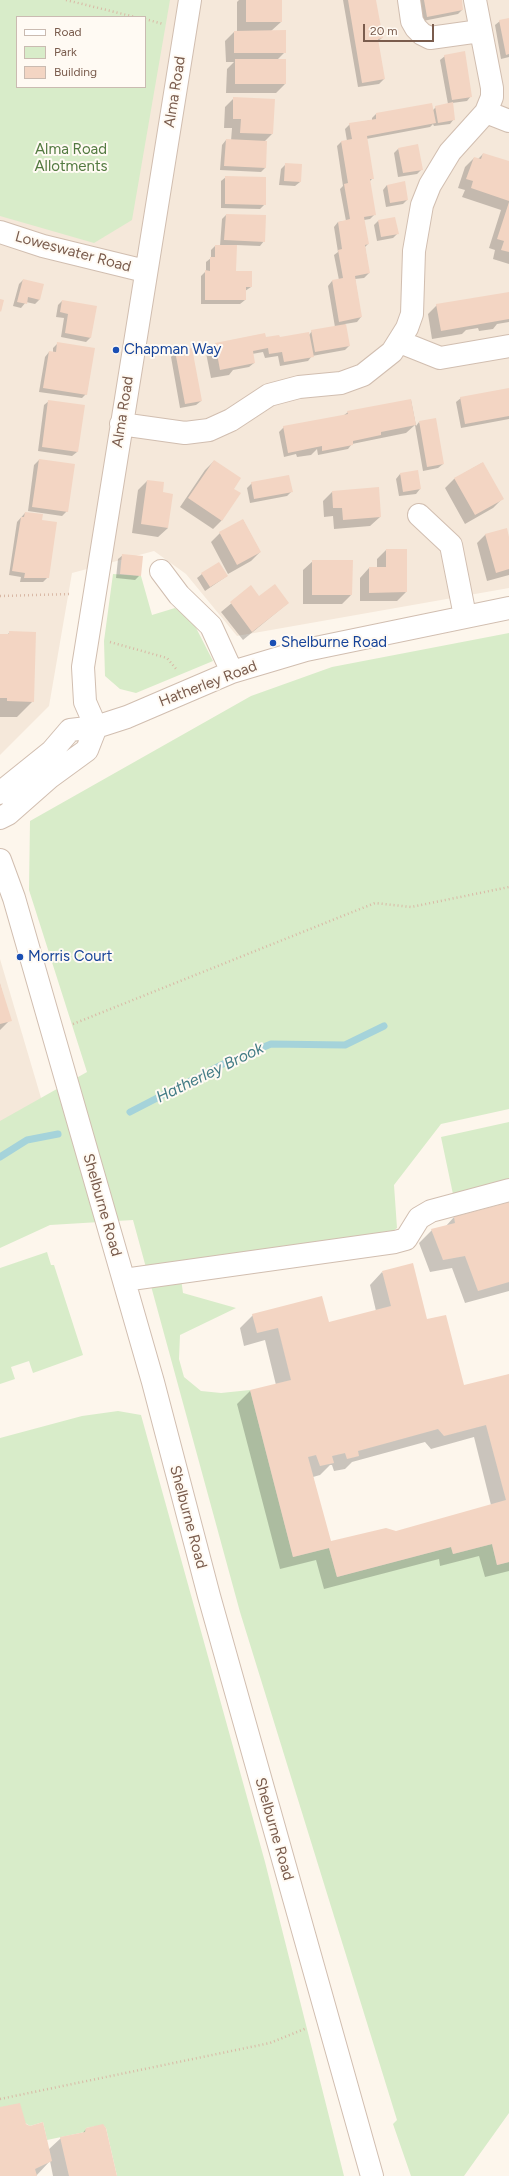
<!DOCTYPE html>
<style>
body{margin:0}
#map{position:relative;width:509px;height:2176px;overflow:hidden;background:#fdf6ec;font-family:Figtree,sans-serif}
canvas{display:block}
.legend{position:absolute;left:16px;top:16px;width:130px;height:72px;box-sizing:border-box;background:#fffaf3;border:1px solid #cabbb1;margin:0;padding:5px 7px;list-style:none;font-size:12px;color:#7a5c4d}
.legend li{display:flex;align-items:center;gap:8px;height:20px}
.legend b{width:20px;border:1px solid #cabbb1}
.scale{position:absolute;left:363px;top:24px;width:71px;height:18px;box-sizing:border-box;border:2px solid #7a5c4d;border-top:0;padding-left:5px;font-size:12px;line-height:14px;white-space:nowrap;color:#7a5c4d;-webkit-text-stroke:3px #fffaf3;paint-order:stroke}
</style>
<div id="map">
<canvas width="509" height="2176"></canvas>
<ul class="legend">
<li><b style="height:5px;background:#fff"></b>Road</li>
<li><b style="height:11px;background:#d8ecc9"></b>Park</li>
<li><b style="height:11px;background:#f3d5c3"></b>Building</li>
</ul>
<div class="scale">20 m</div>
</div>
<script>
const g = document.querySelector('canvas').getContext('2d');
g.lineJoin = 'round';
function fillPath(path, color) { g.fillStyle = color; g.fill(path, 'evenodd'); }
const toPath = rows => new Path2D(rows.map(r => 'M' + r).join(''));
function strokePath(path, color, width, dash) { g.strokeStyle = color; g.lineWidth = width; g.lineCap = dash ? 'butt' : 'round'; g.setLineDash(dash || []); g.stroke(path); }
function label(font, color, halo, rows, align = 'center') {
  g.font = font + ' Figtree,sans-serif'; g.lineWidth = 4; g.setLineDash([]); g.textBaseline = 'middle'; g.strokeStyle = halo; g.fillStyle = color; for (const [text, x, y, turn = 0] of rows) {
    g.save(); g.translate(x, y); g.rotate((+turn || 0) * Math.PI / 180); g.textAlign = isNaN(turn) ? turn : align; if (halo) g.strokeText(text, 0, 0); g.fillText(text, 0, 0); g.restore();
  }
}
fillPath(toPath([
 [0,0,509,0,509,588,237,636,186,574,154,551,72,573,49,706,0,755],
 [17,17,145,17,145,87,17,87],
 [0,959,44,1108,0,1142]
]), '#f5e8da');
fillPath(toPath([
 [0,0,170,0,132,220,94,243,0,216],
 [17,17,145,17,145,87,17,87],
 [113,574,141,576,152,615,175,608,192,620,213,661,136,693,120,689,105,676,104,641],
 [509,633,509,1109,441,1124,394,1185,397,1228,386,1236,179,1264,183,1293,236,1308,180,1335,179,1359,184,1377,201,1391,221,1393,250,1390,293,1557,329,1548,337,1577,451,1547,453,1554,492,1544,497,1565,509,1562,509,2113,464,2176,411,2176,393,2124,397,2120,240,1612,133,1220,50,1225,0,1248,0,1121,87,1072,29,890,30,821,251,696,332,667],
 [509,1122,509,1185,454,1199,441,1137],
 [47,1252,51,1265,54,1265,83,1355,33,1373,29,1361,11,1367,15,1379,0,1384,0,1268],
 [118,1411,141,1415,265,1862,344,2176,117,2176,106,2128,103,2125,86,2128,85,2132,47,2140,43,2122,30,2126,0,2107,0,1438,82,1416]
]), '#d8ecc9');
fillPath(toPath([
 [239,0,281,0,281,22,271,31,285,52,277,60,285,60,285,84,276,93,226,93,227,69,234,62,226,62,225,41,234,32,237,32,237,2],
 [343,0,375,0,382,38,377,42,384,79,379,84,358,87],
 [419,0,461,0,462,10,458,14,423,21],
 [509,19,509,57,501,59,495,25,500,21],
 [445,56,471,96,467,101,452,103,454,119,450,124,434,126,433,124,430,127,366,139,373,178,369,182,375,214,370,219,364,220,368,244,365,247,369,273,364,278,355,279,361,317,357,322,345,324,349,346,345,350,312,356,308,361,280,366,278,356,265,358,263,352,252,354,254,363,249,367,233,370,229,375,211,378,206,353,215,344,309,335,312,331,335,327,328,286,332,281,339,280,334,255,338,252,334,227,338,222,346,221,340,189,343,186,337,146,341,142,347,141,345,129,350,124,372,120,372,118,376,114,433,110,436,107,448,104,440,60],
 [234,98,272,134,264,142,265,168,261,172,220,170,222,145,226,140,231,141,232,128,224,128,225,107],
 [398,149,422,169,417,174,398,177,394,153],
 [483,154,509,163,509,264,493,259,495,250,489,248,501,210,462,197,465,190,458,188,465,167,474,158,478,159],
 [285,165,300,182,295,186,279,185,281,169],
 [226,177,265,204,260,209,221,208,221,181],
 [387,185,407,200,403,204,386,207,383,190],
 [226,215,264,241,260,246,236,245,235,272,251,287,245,291,245,300,240,304,201,304,201,276,206,271,206,262,211,258,211,250,215,246,220,246,222,219],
 [378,221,398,233,393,238,377,241,374,225],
 [23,280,40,299,35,304,26,302,21,308,13,306,19,284],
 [509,293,509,322,497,324,493,329,479,331,478,328,466,330,462,334,432,339,428,314,437,305],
 [62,301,91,337,86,342,61,337,64,318,56,317,58,305],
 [58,343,86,394,82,398,39,392,45,357,49,352,53,353,53,348],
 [191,349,201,401,196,405,180,408,171,357,175,352],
 [509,389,509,419,461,428,456,402,461,398],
 [411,400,416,426,419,422,443,464,438,468,423,471,415,425,406,433,352,444,348,449,318,455,317,449,311,455,297,457,296,454,284,457,279,432,284,427,343,416,348,412],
 [49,401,77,452,72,456,38,451,44,405],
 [39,460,67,511,62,516,28,511,34,465],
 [214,461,232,489,222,520,213,529,180,507,205,470],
 [482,463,502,499,493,508,465,524,445,488,454,479],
 [400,474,420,489,416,494,399,496,396,479],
 [147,481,161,493,168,528,158,537,132,533,138,490],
 [252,483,292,491,287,496,250,503,247,488],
 [332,492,380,517,370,526,334,529,333,516,324,517,323,501],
 [25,513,41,521,48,577,43,582,20,582,21,577,9,575,17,522],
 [243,520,260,552,251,561,228,574,211,542,220,533],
 [486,534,509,541,509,575,487,581,477,543],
 [386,550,406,592,397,601,360,601,360,578,369,568,377,568,377,559],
 [123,555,140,575,135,580,116,578,118,559],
 [313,561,351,595,342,604,303,604,303,570],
 [202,574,227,576,205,591,197,578],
 [251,587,259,597,288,603,243,640,221,612],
 [10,632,33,701,17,717,0,717,0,635,7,635],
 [0,984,10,1020,0,1030],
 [509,1203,509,1291,465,1303,452,1268,430,1272,419,1243,432,1230,446,1226,454,1217],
 [382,1272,426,1320,463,1386,509,1375,509,1571,485,1577,479,1556,440,1566,439,1559,324,1589,316,1560,280,1569,237,1404,250,1391,276,1385,265,1340,244,1346,240,1328,253,1315,328,1324,376,1311,370,1285],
 [474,1437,491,1505,396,1532,330,1543,313,1477,320,1475,330,1465,332,1465,334,1471,345,1469,352,1462,425,1442,431,1449],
 [0,2108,25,2124,48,2150,61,2138,82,2134,86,2129,116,2176,53,2176,50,2161,36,2176,0,2176]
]), '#0003');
strokePath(toPath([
 [130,1112,225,1063,271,1044,345,1045,384,1026],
 [0,1157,27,1140,58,1134]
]), '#a5d3da', 7);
fillPath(toPath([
 [246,0,282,0,282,22,246,22],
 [348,0,376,0,383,38,378,39,385,79,362,83],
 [424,0,462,0,463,10,427,17],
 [509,18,509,54,506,55,499,20],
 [286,30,286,53,234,53,234,31],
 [465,51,472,97,452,100,444,55],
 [235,59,286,59,286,84,235,84],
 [233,97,275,99,273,134,240,133,241,119,233,119],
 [453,102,455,120,438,123,435,106],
 [432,103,436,123,367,136,374,179,370,179,376,215,364,217,369,244,365,245,370,273,355,276,362,317,339,322,332,280,343,278,338,250,342,249,338,222,350,219,344,184,348,183,341,141,352,139,349,123,376,119,376,113],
 [226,139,267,141,266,168,224,166],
 [418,144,423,170,403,173,398,148],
 [483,153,509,161,509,201,471,188,473,181,466,179,474,157,481,159],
 [285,163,302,164,301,182,284,181],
 [225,176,266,177,266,205,225,204],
 [405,181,408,200,390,203,387,185],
 [509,202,509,252,501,250,504,241,497,239],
 [226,214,266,215,265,242,224,240],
 [395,217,399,234,381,237,378,220],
 [215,245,237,245,236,271,252,271,252,287,246,287,246,300,205,300,205,270,210,271,210,257,215,257],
 [23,279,44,284,40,300,28,297,27,304,17,302],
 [509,292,509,319,441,331,436,304],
 [0,299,4,300,1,312,0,311],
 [62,300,97,306,91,338,65,333,68,314,60,312],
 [346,324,350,346,315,352,311,330],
 [309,332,314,357,284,362,282,352,269,354,268,348,253,351,255,363,220,370,215,343,265,333,266,337,279,335,280,337],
 [57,342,95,348,87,395,43,388,49,351,56,352],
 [192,348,202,401,185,404,175,351],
 [509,388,509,416,465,424,460,397],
 [411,399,416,425,381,432,381,435,353,441,353,445,322,451,322,446,288,453,283,426,348,414,347,411],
 [48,400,85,405,78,452,42,447],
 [436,418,444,464,427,467,419,421],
 [39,459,75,464,68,512,32,507],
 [214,460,241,478,234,489,241,493,222,521,188,498],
 [483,462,504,499,475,515,454,478],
 [418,470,421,489,403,492,400,473],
 [289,475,293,492,254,499,251,482],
 [147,480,164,482,163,492,173,494,168,528,141,524],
 [379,487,381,517,343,520,342,508,333,508,332,491],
 [25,512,43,514,42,520,57,522,49,578,24,578,25,573,12,571,21,517,24,517],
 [243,519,261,552,237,565,219,532],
 [507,528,509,537,509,569,496,573,485,534],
 [386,549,407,549,407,592,369,593,369,567,386,567],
 [122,554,143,556,141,576,120,574],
 [312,560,353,560,352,595,312,595],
 [219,562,228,576,210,587,201,573],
 [275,584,289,603,252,632,230,602,251,585,259,596],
 [9,631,36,632,34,702,7,701,7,698,0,698,0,634,9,634],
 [0,983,12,1021,0,1024],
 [509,1202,509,1282,478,1291,465,1256,443,1260,431,1229,455,1223,454,1217],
 [413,1263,427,1319,446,1315,464,1385,509,1374,509,1562,497,1565,492,1544,453,1554,451,1547,337,1577,329,1548,293,1557,250,1390,291,1380,278,1328,257,1333,252,1314,322,1296,329,1322,391,1306,382,1271],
 [486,1425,506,1500,396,1531,386,1528,331,1541,308,1457,316,1455,320,1466,334,1463,332,1456,345,1453,347,1459,359,1456,358,1451,438,1429,444,1436],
 [20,2103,26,2124,30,2126,43,2122,52,2161,35,2169,37,2176,0,2176,0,2107],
 [103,2124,106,2128,117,2176,69,2176,60,2137,85,2132,86,2128]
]), '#f3d5c3');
const minor = toPath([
 [409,0,412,21,416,28,422,34,430,38,480,31],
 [486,112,509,121],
 [0,232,43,246,145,271],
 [400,342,440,358,509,346],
 [121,424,185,433,209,430,231,420,269,395,299,387,341,383,363,375,392,352,407,328,412,314,414,251,422,205,430,185,450,152,486,112,492,97,492,88,475,0],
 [419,515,451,545,465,616],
 [161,571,179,595,211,626,232,672],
 [96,727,85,702,83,667,190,0],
 [0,793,52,751,70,730,96,727,127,717,232,672,306,650,509,608],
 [0,818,8,814,50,777,87,750,96,727],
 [0,860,14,898,153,1382,209,1596,372,2176],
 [124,1280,395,1242,406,1239,419,1218,431,1211,509,1190]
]);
strokePath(minor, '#d1beb0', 24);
strokePath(toPath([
 [66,0,135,17],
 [145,19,163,24],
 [0,596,71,594],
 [110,642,167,658,177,670],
 [73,1024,375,903,411,907,509,887],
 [0,2099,270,2043,307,2028]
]), '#d9b8a5', 2.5, [1, 3]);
strokePath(minor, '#fff', 22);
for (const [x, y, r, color] of [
 [116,350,4,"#1a4fb4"],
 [273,643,4,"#1a4fb4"],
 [20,957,4,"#1a4fb4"]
]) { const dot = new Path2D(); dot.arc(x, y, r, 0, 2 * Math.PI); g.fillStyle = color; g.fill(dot); strokePath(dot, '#fffaf3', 1.5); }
label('15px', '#7a5c4d', '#fffaf3', [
 ["Alma Road",175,92,-81],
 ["Loweswater Road",73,252,15],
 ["Alma Road",123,412,-81],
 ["Hatherley Road",208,684,-21],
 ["Shelburne Road",102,1205,74],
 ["Shelburne Road",188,1517,75],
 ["Shelburne Road",274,1829,74]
]);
label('15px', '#537a41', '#fffaf3', [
 ["Alma Road",71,150],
 ["Allotments",71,167]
]);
label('15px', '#164399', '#fffaf3', [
 ["Chapman Way",124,350],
 ["Shelburne Road",281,643],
 ["Morris Court",28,957]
], 'left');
label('italic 16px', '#437c86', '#fffaf3', [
 ["Hatherley Brook",210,1073,-26]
]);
</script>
